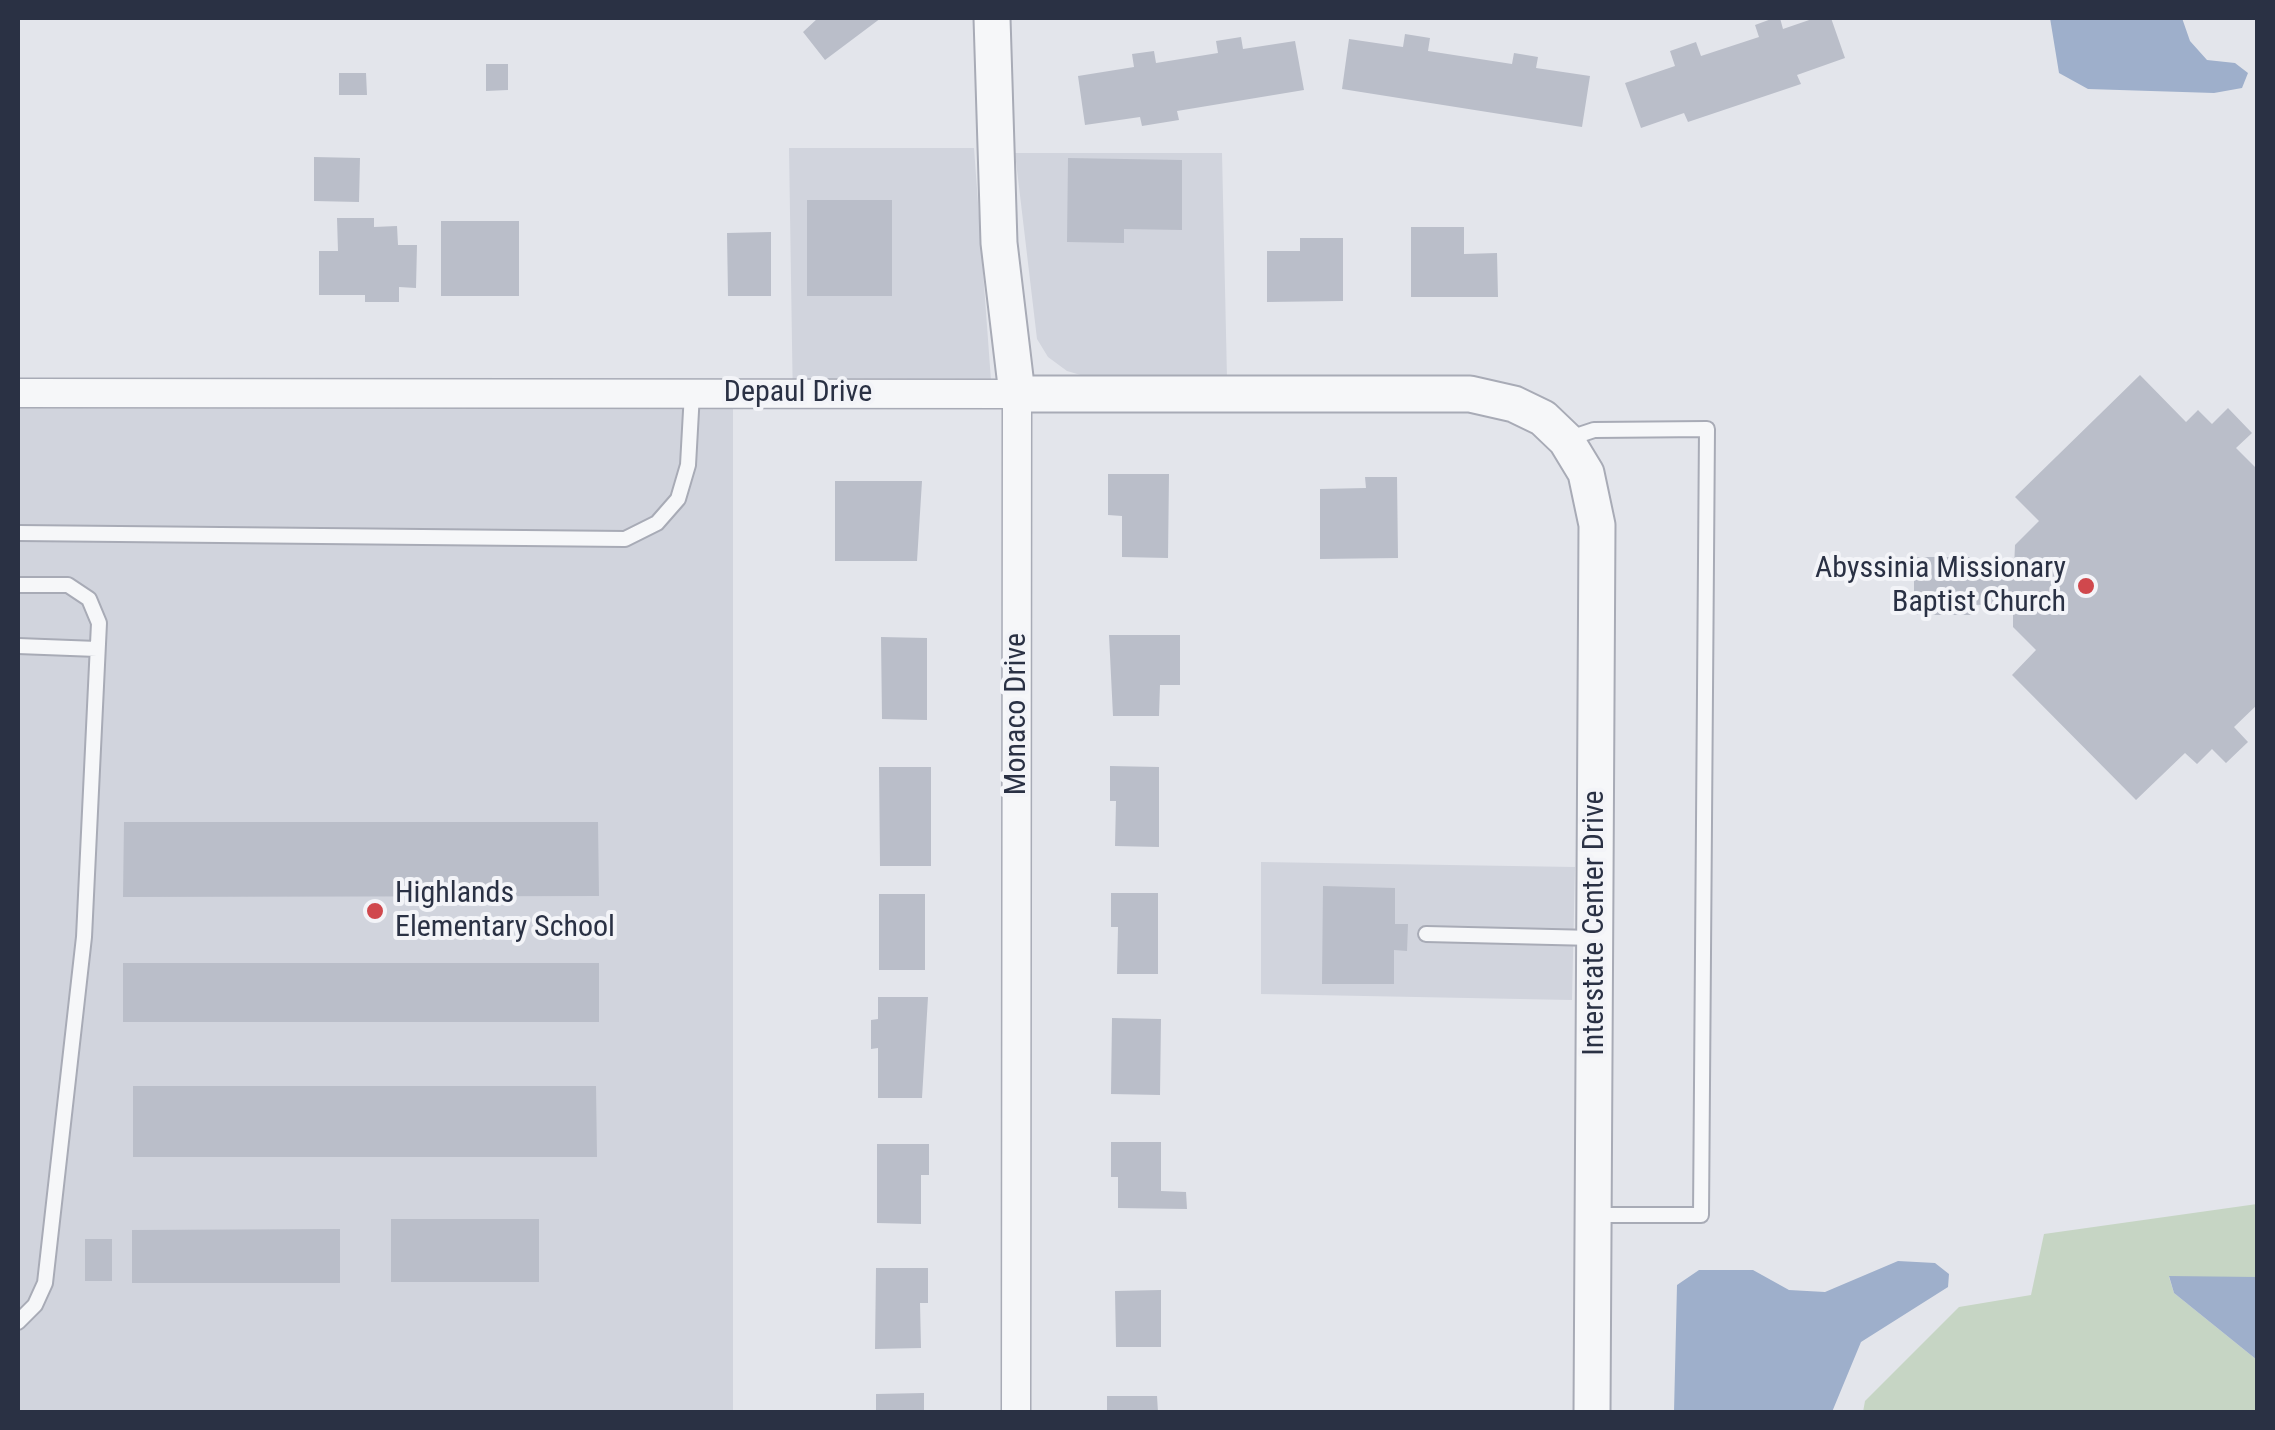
<!DOCTYPE html>
<style>
body{margin:0}
#map{position:relative;width:2275px;height:1430px;overflow:hidden;background:#e3e5eb;font-family:"Roboto Condensed",sans-serif}
canvas{display:block}
.frame{position:absolute;inset:0;border:20px solid #2a3144;pointer-events:none}
</style>
<div id="map">
<canvas width="2275" height="1430"></canvas>
<div class="frame"></div>
</div>
<script>
const g = document.querySelector('canvas').getContext('2d');
g.lineJoin = 'round';
function fillPath(path, color) { g.fillStyle = color; g.fill(path, 'evenodd'); }
const toPath = rows => new Path2D(rows.map(r => 'M' + r).join(''));
function strokePath(path, color, width, dash) { g.strokeStyle = color; g.lineWidth = width; g.lineCap = dash ? 'butt' : 'round'; g.setLineDash(dash || []); g.stroke(path); }
function label(font, color, halo, rows, align = 'center') {
  g.font = font + ' "Roboto Condensed",sans-serif'; g.lineWidth = 8; g.setLineDash([]); g.textBaseline = 'middle'; g.strokeStyle = halo; g.fillStyle = color; for (const [text, x, y, turn = 0] of rows) {
    g.save(); g.translate(x, y); g.rotate((+turn || 0) * Math.PI / 180); g.textAlign = isNaN(turn) ? turn : align; if (halo) g.strokeText(text, 0, 0); g.fillText(text, 0, 0); g.restore();
  }
}
fillPath(toPath([
 [789,148,974,148,993,408,793,408],
 [1015,153,1222,153,1227,378,1091,378,1067,371,1048,357,1037,339],
 [18,408,733,409,733,1412,18,1412],
 [1261,862,1575,867,1572,1000,1261,994]
]), '#d1d4dd');
fillPath(toPath([
 [2257,1204,2257,1277,2169,1277,2174,1293,2257,1360,2257,1412,1863,1412,1865,1401,1959,1307,2031,1295,2044,1234]
]), '#c6d5c4');
fillPath(toPath([
 [2050,18,2182,18,2190,41,2207,60,2235,63,2248,73,2242,88,2214,93,2088,89,2059,73],
 [1898,1261,1935,1263,1949,1274,1948,1287,1861,1342,1832,1412,1674,1412,1677,1285,1699,1270,1753,1270,1789,1290,1825,1292],
 [2169,1276,2257,1277,2257,1360,2174,1293]
]), '#9eafcb');
fillPath(toPath([
 [818,18,881,18,825,60,803,32],
 [1774,18,1780,18,1783,29,1815,18,1831,18,1845,58,1797,75,1801,84,1688,122,1684,113,1641,128,1625,83,1675,66,1670,51,1696,42,1701,56,1759,37,1755,25],
 [1405,34,1430,38,1428,51,1512,64,1514,53,1538,57,1536,68,1590,76,1582,127,1342,89,1349,39,1403,47],
 [1241,37,1243,49,1295,41,1304,90,1177,111,1179,120,1142,126,1140,117,1085,125,1078,76,1134,67,1132,54,1154,51,1156,63,1218,53,1216,41],
 [486,64,508,64,508,90,486,91],
 [339,73,366,73,367,95,339,95],
 [314,157,360,158,359,202,314,201],
 [1068,158,1182,160,1182,230,1124,229,1124,243,1067,242],
 [807,200,892,200,892,296,807,296],
 [337,218,374,218,374,227,397,226,398,245,417,245,416,288,399,287,399,302,365,302,365,295,319,295,319,251,338,251],
 [441,221,519,221,519,296,441,296],
 [1411,227,1464,227,1464,254,1497,253,1498,297,1411,297],
 [771,232,771,296,728,296,727,233],
 [1300,238,1343,238,1343,301,1267,302,1267,251,1300,251],
 [2140,375,2186,422,2198,410,2212,424,2228,408,2252,433,2236,448,2258,470,2258,704,2234,727,2248,742,2226,763,2212,749,2197,764,2185,753,2136,800,2012,675,2036,650,2013,627,2013,604,1972,605,1972,615,1914,615,1914,557,1970,557,1970,568,2014,568,2015,545,2039,521,2015,497],
 [1108,474,1169,474,1168,558,1122,557,1122,516,1108,515],
 [1365,477,1397,477,1398,558,1320,559,1320,489,1366,488],
 [835,481,922,481,917,561,835,561],
 [1109,635,1180,635,1180,685,1160,685,1159,716,1113,716],
 [881,637,927,638,927,720,882,719],
 [1110,766,1159,767,1159,847,1115,846,1116,801,1110,801],
 [879,767,931,767,931,866,880,866],
 [124,822,598,822,599,896,123,897],
 [1323,886,1395,888,1395,924,1408,924,1407,951,1394,950,1394,984,1322,984],
 [1111,893,1158,893,1158,974,1117,974,1118,927,1111,927],
 [879,894,925,894,925,970,879,970],
 [123,963,599,963,599,1022,123,1022],
 [878,997,928,997,922,1098,878,1098,878,1048,871,1049,871,1020,878,1019],
 [1112,1018,1161,1019,1160,1095,1111,1094],
 [133,1086,596,1086,597,1157,133,1157],
 [1111,1142,1161,1142,1161,1191,1186,1192,1187,1209,1118,1208,1118,1177,1111,1177],
 [877,1144,929,1144,929,1175,921,1175,921,1224,877,1223],
 [391,1219,539,1219,539,1282,391,1282],
 [340,1229,340,1283,132,1283,132,1230],
 [85,1239,112,1239,112,1281,85,1281],
 [876,1268,928,1268,928,1303,920,1303,921,1348,875,1349],
 [1161,1290,1161,1347,1116,1347,1115,1291],
 [924,1393,924,1412,876,1412,876,1394],
 [1107,1396,1157,1396,1158,1412,1107,1412]
]), '#babec9');
const service = toPath([
 [1567,439,1594,430,1707,429,1701,1215,1595,1215],
 [18,533,625,539,657,523,678,499,688,465,692,393],
 [18,585,68,585,89,599,99,623,84,937,45,1283,35,1305,18,1322],
 [18,646,97,649],
 [1426,934,1594,938]
]);
const minor = toPath([
 [18,393,1017,394,1016,1412]
]);
const tertiary = toPath([
 [992,18,999,243,1017,394,1470,394,1514,404,1543,418,1566,440,1586,473,1597,525,1592,1412]
]);
strokePath(service, '#a8abb6', 18);
strokePath(minor, '#a8abb6', 31);
strokePath(tertiary, '#a8abb6', 39);
strokePath(service, '#f6f7f9', 14);
strokePath(minor, '#f6f7f9', 28);
strokePath(tertiary, '#f6f7f9', 35);
for (const [x, y, r, color] of [
 [2086,586,10,"#d0484d"],
 [375,911,10,"#d0484d"]
]) { const dot = new Path2D(); dot.arc(x, y, r, 0, 2 * Math.PI); g.fillStyle = color; g.fill(dot); strokePath(dot, '#f3f4f8', 4); }
label('30px', '#2a3144', '#f3f4f8', [
 ["Depaul Drive",798,393],
 ["Monaco Drive",1017,714,-90],
 ["Interstate Center Drive",1595,923,-90]
]);
label('30px', '#2a3144', '#f3f4f8', [
 ["Abyssinia Missionary",2066,569],
 ["Baptist Church",2066,603],
 ["Highlands",395,894,"left"],
 ["Elementary School",395,928,"left"]
], 'right');
</script>
